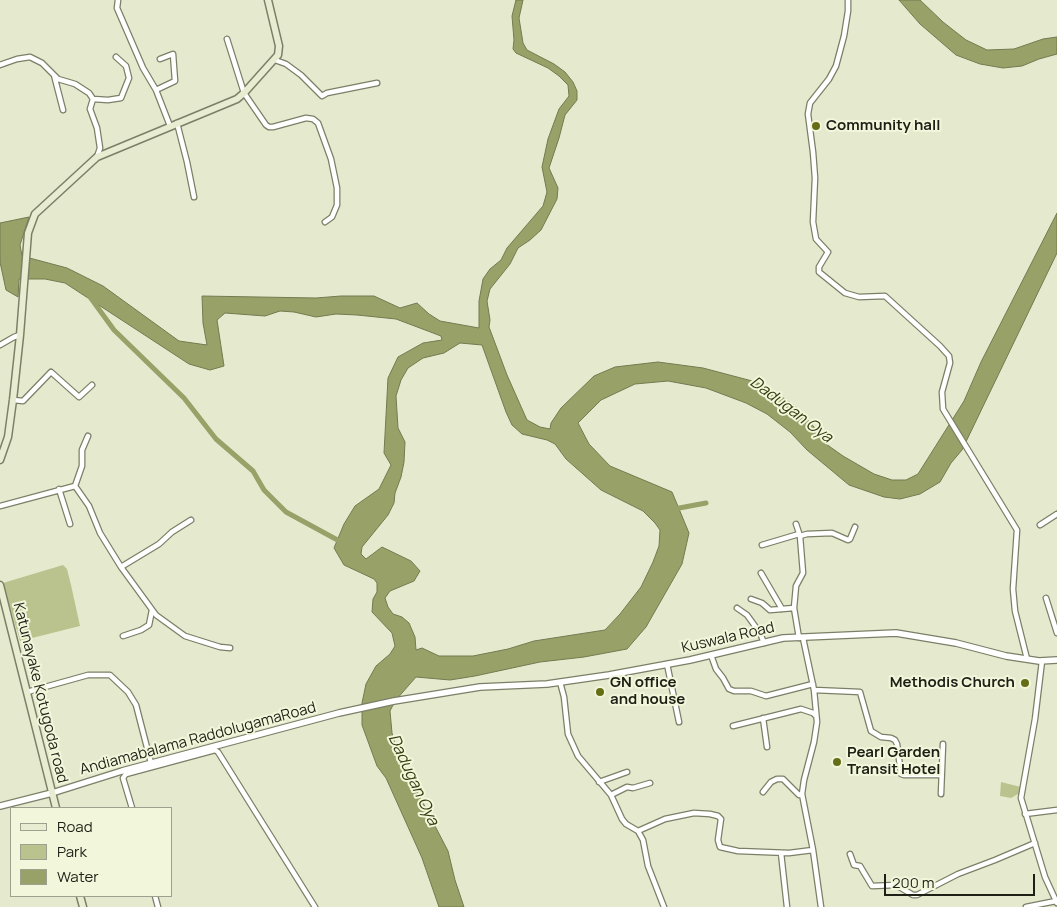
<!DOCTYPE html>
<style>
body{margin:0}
#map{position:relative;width:1057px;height:907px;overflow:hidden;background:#e5eacf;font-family:Manrope,sans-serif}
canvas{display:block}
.legend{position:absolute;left:10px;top:807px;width:162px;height:90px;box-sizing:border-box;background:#f2f7dc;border:1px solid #9da18d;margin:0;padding:6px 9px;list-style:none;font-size:15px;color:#1e2016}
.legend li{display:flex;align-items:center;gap:10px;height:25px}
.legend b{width:25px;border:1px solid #9da18d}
.scale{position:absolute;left:884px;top:874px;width:151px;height:22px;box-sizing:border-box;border:2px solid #1e2016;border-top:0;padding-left:6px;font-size:15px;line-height:18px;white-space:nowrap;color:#1e2016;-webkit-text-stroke:4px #f2f7dc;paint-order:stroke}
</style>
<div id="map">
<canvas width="1057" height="907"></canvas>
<ul class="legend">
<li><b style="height:6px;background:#e8ecd1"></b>Road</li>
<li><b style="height:14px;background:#bac38e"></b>Park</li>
<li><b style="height:14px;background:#98a168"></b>Water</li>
</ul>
<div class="scale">200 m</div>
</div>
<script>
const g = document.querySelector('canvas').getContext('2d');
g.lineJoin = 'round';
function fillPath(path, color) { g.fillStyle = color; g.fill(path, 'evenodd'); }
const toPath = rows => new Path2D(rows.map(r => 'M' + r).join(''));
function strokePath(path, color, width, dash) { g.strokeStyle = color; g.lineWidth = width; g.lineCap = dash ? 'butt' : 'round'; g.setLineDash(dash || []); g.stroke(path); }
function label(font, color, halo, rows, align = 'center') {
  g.font = font + ' Manrope,sans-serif'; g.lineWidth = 4; g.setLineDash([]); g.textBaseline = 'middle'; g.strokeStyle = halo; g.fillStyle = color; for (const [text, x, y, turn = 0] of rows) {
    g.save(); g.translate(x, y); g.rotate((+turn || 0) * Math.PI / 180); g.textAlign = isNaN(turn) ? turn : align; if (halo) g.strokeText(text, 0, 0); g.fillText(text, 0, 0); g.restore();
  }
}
fillPath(toPath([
 [63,565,67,569,71,585,80,626,20,641,3,583],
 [1001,782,1021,787,1020,793,1011,798,1000,796]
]), '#bac38e');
const water = toPath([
 [516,0,523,0,519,18,523,43,527,50,554,64,565,72,573,82,577,91,577,100,565,115,559,138,549,168,558,188,557,199,541,230,530,240,518,248,510,264,490,289,487,301,490,320,489,327,507,375,527,420,540,427,550,429,551,423,561,408,594,376,615,367,658,362,703,368,756,382,768,388,794,405,814,427,826,444,843,456,874,474,892,480,906,480,918,474,964,401,981,362,1057,213,1057,253,962,450,951,463,940,482,920,494,900,499,884,497,849,485,807,450,790,432,767,414,746,403,706,388,668,381,635,384,601,400,578,423,589,444,610,466,672,492,689,533,682,564,646,627,627,649,584,657,540,662,475,676,450,680,416,677,395,701,390,711,392,733,396,748,407,772,448,851,455,880,464,907,439,907,422,858,386,778,377,766,362,725,362,703,366,684,376,666,390,654,395,646,392,633,372,612,373,599,377,592,377,583,374,579,344,565,334,548,344,524,355,506,379,489,391,465,384,453,388,378,398,357,423,343,442,340,441,336,396,319,357,315,336,314,316,317,294,312,280,311,265,316,225,313,217,320,224,366,210,370,189,364,65,283,45,279,19,279,18,297,6,290,0,262,0,223,29,217,20,245,22,256,67,268,103,286,179,341,207,345,203,323,202,296,316,298,341,296,374,296,400,308,417,303,429,314,440,321,479,328,479,301,483,279,490,269,501,260,507,248,543,206,547,192,542,167,548,139,559,109,569,96,568,85,559,76,548,68,516,53,513,49,514,40,512,16,516,0],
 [460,343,482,345,506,412,512,425,522,434,547,440,555,444,566,459,601,490,643,511,655,523,660,530,659,546,653,562,641,587,620,614,605,630,534,641,508,649,473,656,439,656,422,648,416,650,415,637,409,623,402,617,393,614,388,607,385,598,390,591,414,581,420,571,411,561,382,547,366,559,361,554,362,547,388,515,394,503,395,493,401,477,404,462,405,442,398,428,396,396,401,380,408,368,423,358,444,353,460,343],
 [899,0,920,0,943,22,966,40,987,50,1014,49,1043,39,1057,37,1057,54,1039,59,1022,66,1003,68,980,64,956,55,920,24,899,0]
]);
fillPath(water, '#98a168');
strokePath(water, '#737a4f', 1);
strokePath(toPath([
 [90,297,114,330,184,398,216,439,253,471,264,490,286,512,343,543],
 [674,509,706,503]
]), '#98a168', 5);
const minor = toPath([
 [118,0,117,8,143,68,156,90],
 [848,0,848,11,844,36,836,66,829,79,810,103,808,114,813,152,815,178,813,222,816,239,828,252,819,267,819,272,845,293,859,297,885,296,940,346,949,356,950,363,942,392,943,409,1017,530,1013,589,1015,611,1027,659],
 [227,39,244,93,266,125,269,127,273,127,306,118,313,119,318,123,331,159,337,188,337,205,332,217,325,222],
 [160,59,173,54,175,81,156,90,170,126],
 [275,60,286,64,301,75,322,96,327,93,377,83],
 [0,65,17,59,30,57,42,63,58,79,75,84,89,93,93,99,90,109,97,128,100,148,97,157],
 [54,75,63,110],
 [93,99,108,100,121,98,129,78,126,66,116,57],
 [177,123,187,162,194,197],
 [0,345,14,337,20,335],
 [13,400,23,401,51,372,79,397,92,385],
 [75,486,82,466,82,450,88,436],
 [59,489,70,524],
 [0,506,75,486,89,506,100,533,121,567,156,615,185,636,220,647,230,648],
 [796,524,800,536,803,573,796,586,794,608,799,638],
 [1040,525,1057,514],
 [800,536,807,534,832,533,848,540,850,539,855,527],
 [762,545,799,534],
 [121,567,159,544,172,532,191,520],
 [761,573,782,609],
 [1046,598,1057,633],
 [751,599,762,603,770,610,794,608],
 [737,608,747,615,760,633,764,643],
 [123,636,141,630,149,625,152,610],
 [803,638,814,690,817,722,814,742,804,780,802,794,813,850,821,907],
 [711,655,716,669,723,678,729,689,734,691,751,691,766,696,813,684],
 [1042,661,1035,719,1021,798,1045,877,1057,903],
 [667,664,679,722],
 [560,682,564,697,568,734,578,756,611,795,622,819,626,824,638,831,643,840,648,866,664,907],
 [814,690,860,692,871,731,881,737,891,738,895,740,897,744,901,774,904,775,941,775],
 [27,692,88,675,110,675,128,692,136,705,151,763],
 [763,718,767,747],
 [733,726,801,709,813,713,816,716],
 [599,782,627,772],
 [763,792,771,782,777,779,783,779,799,795,802,794],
 [941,794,943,744],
 [611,795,627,787,633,788,650,783],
 [132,808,123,778,126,774,215,750,218,752,315,907],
 [1025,814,1057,810],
 [638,831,665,819,694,813,710,814,718,816,721,819,718,840,720,847,738,851,789,853,813,850],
 [781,853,787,907],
 [850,854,854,865,860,866,872,886,896,885,913,895,917,895,958,874,995,860,1035,843],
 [155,896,158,907],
 [1026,907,1056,901]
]);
const tertiary = toPath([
 [0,806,52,793,122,771,339,713,394,701,480,687,547,684,609,675,690,660,783,638,896,633,956,643,1006,656,1039,661,1057,660]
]);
const secondary = toPath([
 [0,460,8,437,13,400,20,335,28,233,35,214,97,157,237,99,244,93,278,55,279,46,268,0],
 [0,585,56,808],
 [80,896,83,907]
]);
strokePath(minor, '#7b7f67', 7);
strokePath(tertiary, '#7b7f67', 8);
strokePath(secondary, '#7b7f67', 9);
strokePath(minor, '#fff', 4.5);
strokePath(tertiary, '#fff', 5.5);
strokePath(secondary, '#e8ecd1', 6);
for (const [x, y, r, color] of [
 [816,126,5,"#656e16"],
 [1025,683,5,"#656e16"],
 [600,692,5,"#656e16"],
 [837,762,5,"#656e16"]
]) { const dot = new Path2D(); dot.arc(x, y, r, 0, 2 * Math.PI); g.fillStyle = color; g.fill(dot); strokePath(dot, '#f2f7dc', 2); }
label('bold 15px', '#1e2016', '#f2f7dc', [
 ["Community hall",826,126],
 ["GN office",610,683],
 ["and house",610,700],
 ["Methodis Church",1015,683,"right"],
 ["Pearl Garden",847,753],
 ["Transit Hotel",847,770]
], 'left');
label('15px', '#1e2016', '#f2f7dc', [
 ["Kuswala Road",728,638,-13],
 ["Katunayake Kotugoda road",40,693,76],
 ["Andiamabalama RaddolugamaRoad",198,739,-15]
]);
label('italic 16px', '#363b0f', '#f2f7dc', [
 ["Dadugan Oya",791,410,37],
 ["Dadugan Oya",413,780,65]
]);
</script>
